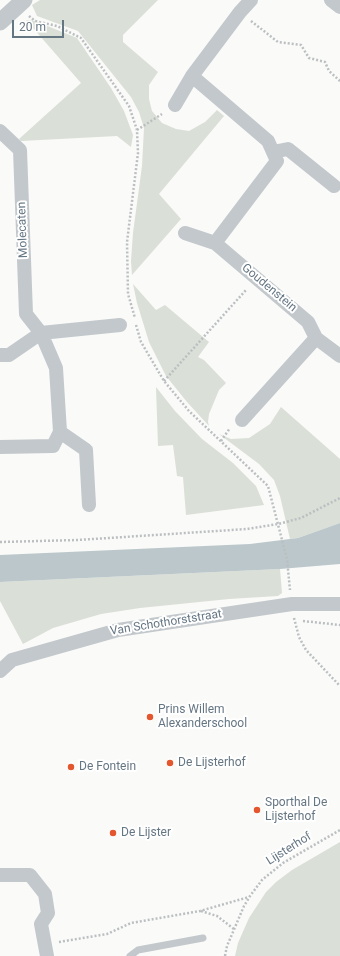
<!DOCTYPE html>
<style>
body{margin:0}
#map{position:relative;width:340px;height:956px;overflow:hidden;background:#fafaf8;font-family:Roboto,sans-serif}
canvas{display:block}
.scale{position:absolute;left:12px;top:20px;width:52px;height:18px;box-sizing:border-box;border:2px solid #657683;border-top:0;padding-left:5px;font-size:12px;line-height:14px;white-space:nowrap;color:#657683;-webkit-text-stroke:3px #fff;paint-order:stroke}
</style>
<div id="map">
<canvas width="340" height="956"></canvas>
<div class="scale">20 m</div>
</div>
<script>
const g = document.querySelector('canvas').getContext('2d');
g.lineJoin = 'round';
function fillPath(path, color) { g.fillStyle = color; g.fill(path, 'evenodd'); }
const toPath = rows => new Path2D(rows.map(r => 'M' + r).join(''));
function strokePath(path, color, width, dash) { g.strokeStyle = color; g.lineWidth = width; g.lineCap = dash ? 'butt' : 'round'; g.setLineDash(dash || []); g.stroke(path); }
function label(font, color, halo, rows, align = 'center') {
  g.font = font + ' Roboto,sans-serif'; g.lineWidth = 4; g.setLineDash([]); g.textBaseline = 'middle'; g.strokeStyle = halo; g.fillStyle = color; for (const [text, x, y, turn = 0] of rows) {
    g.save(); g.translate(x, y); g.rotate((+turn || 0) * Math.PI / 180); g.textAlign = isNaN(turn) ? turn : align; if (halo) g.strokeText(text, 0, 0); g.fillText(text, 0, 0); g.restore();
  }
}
fillPath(toPath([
 [40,0,158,0,123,35,123,42,158,72,149,85,149,99,152,111,162,123,176,129,189,131,205,122,217,110,224,116,159,194,181,219,132,275,131,261,133,233,142,166,144,128,139,112,131,97,78,31,37,16,32,5],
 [26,20,35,21,77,38,111,88,124,111,133,135,131,147,117,136,21,141,19,139,81,83],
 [133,284,156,310,165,305,209,342,198,357,204,360,226,383,219,390,209,414,208,422,209,426,187,402,166,376,149,342,137,303],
 [156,387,175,411,202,439,233,463,256,486,264,505,186,515,183,477,177,476,173,445,158,446],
 [281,407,340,459,340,523,298,538,290,539,280,496,274,480,259,464,219,434,231,439,249,438,270,424],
 [280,569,282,593,278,596,229,599,140,608,101,614,53,628,23,644,0,601,0,582],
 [340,842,340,956,235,956,238,943,249,918,266,892,276,882,292,870]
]), '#dadfd7');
fillPath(toPath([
 [340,523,340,564,280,569,0,582,0,555,250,544,298,538]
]), '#bbc7cb');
strokePath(toPath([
 [29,16,35,21,57,26,81,38,129,106,137,130,138,153,127,242,128,294,135,318],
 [251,21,278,42,301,45,309,58,325,62,329,71,340,81],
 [137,130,162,114],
 [136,325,141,342,164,381,189,411,268,486,287,559,290,590],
 [164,381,246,290],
 [221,441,230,428],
 [0,542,78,540,247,529,278,524,301,518,340,498],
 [294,618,299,637,306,650,340,686],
 [303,621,340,625],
 [201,911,217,916,234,929],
 [59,942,107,934,131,923,200,911,249,897],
 [225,956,227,946,244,906,250,896,262,880,283,863,340,830]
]), '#bbbfc2', 2.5, [2, 2]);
strokePath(toPath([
 [130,956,138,950,203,938]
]), '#c3c8cc', 7);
strokePath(toPath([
 [331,0,340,7],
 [192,76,268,141,277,161,215,243],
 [175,105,192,76,240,12,251,0],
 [0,131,20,150,26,314,41,333,56,368,60,432,53,446,0,447],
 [273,152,288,149,334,186],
 [185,233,215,243,308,322,316,338,340,356],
 [0,355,9,355,41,333,120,325],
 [242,420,316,338],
 [60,432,86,450,89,505],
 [0,671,12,660,118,630,292,604,340,604],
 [0,875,30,875,45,894,48,913,41,924,47,956]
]), '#c3c8cc', 14);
strokePath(toPath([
 [0,22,24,0]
]), '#c3c8cc', 17);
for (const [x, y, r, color] of [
 [150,717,4,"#e4572e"],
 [170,763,4,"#e4572e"],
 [71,767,4,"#e4572e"],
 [257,810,4,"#e4572e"],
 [113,833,4,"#e4572e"]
]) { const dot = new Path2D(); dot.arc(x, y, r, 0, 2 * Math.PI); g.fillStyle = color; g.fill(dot); strokePath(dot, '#fff', 1.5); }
label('12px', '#657683', '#fff', [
 ["Molecaten",23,230,-92],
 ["Goudenstein",269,288,40],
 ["Van Schothorststraat",166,623,-9],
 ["Lijsterhof",289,849,-32]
]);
label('12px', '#657683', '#fff', [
 ["Prins Willem",158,710],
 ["Alexanderschool",158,724],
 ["De Lijsterhof",178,763],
 ["De Fontein",79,767],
 ["Sporthal De",265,803],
 ["Lijsterhof",265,817],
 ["De Lijster",121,833]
], 'left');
</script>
